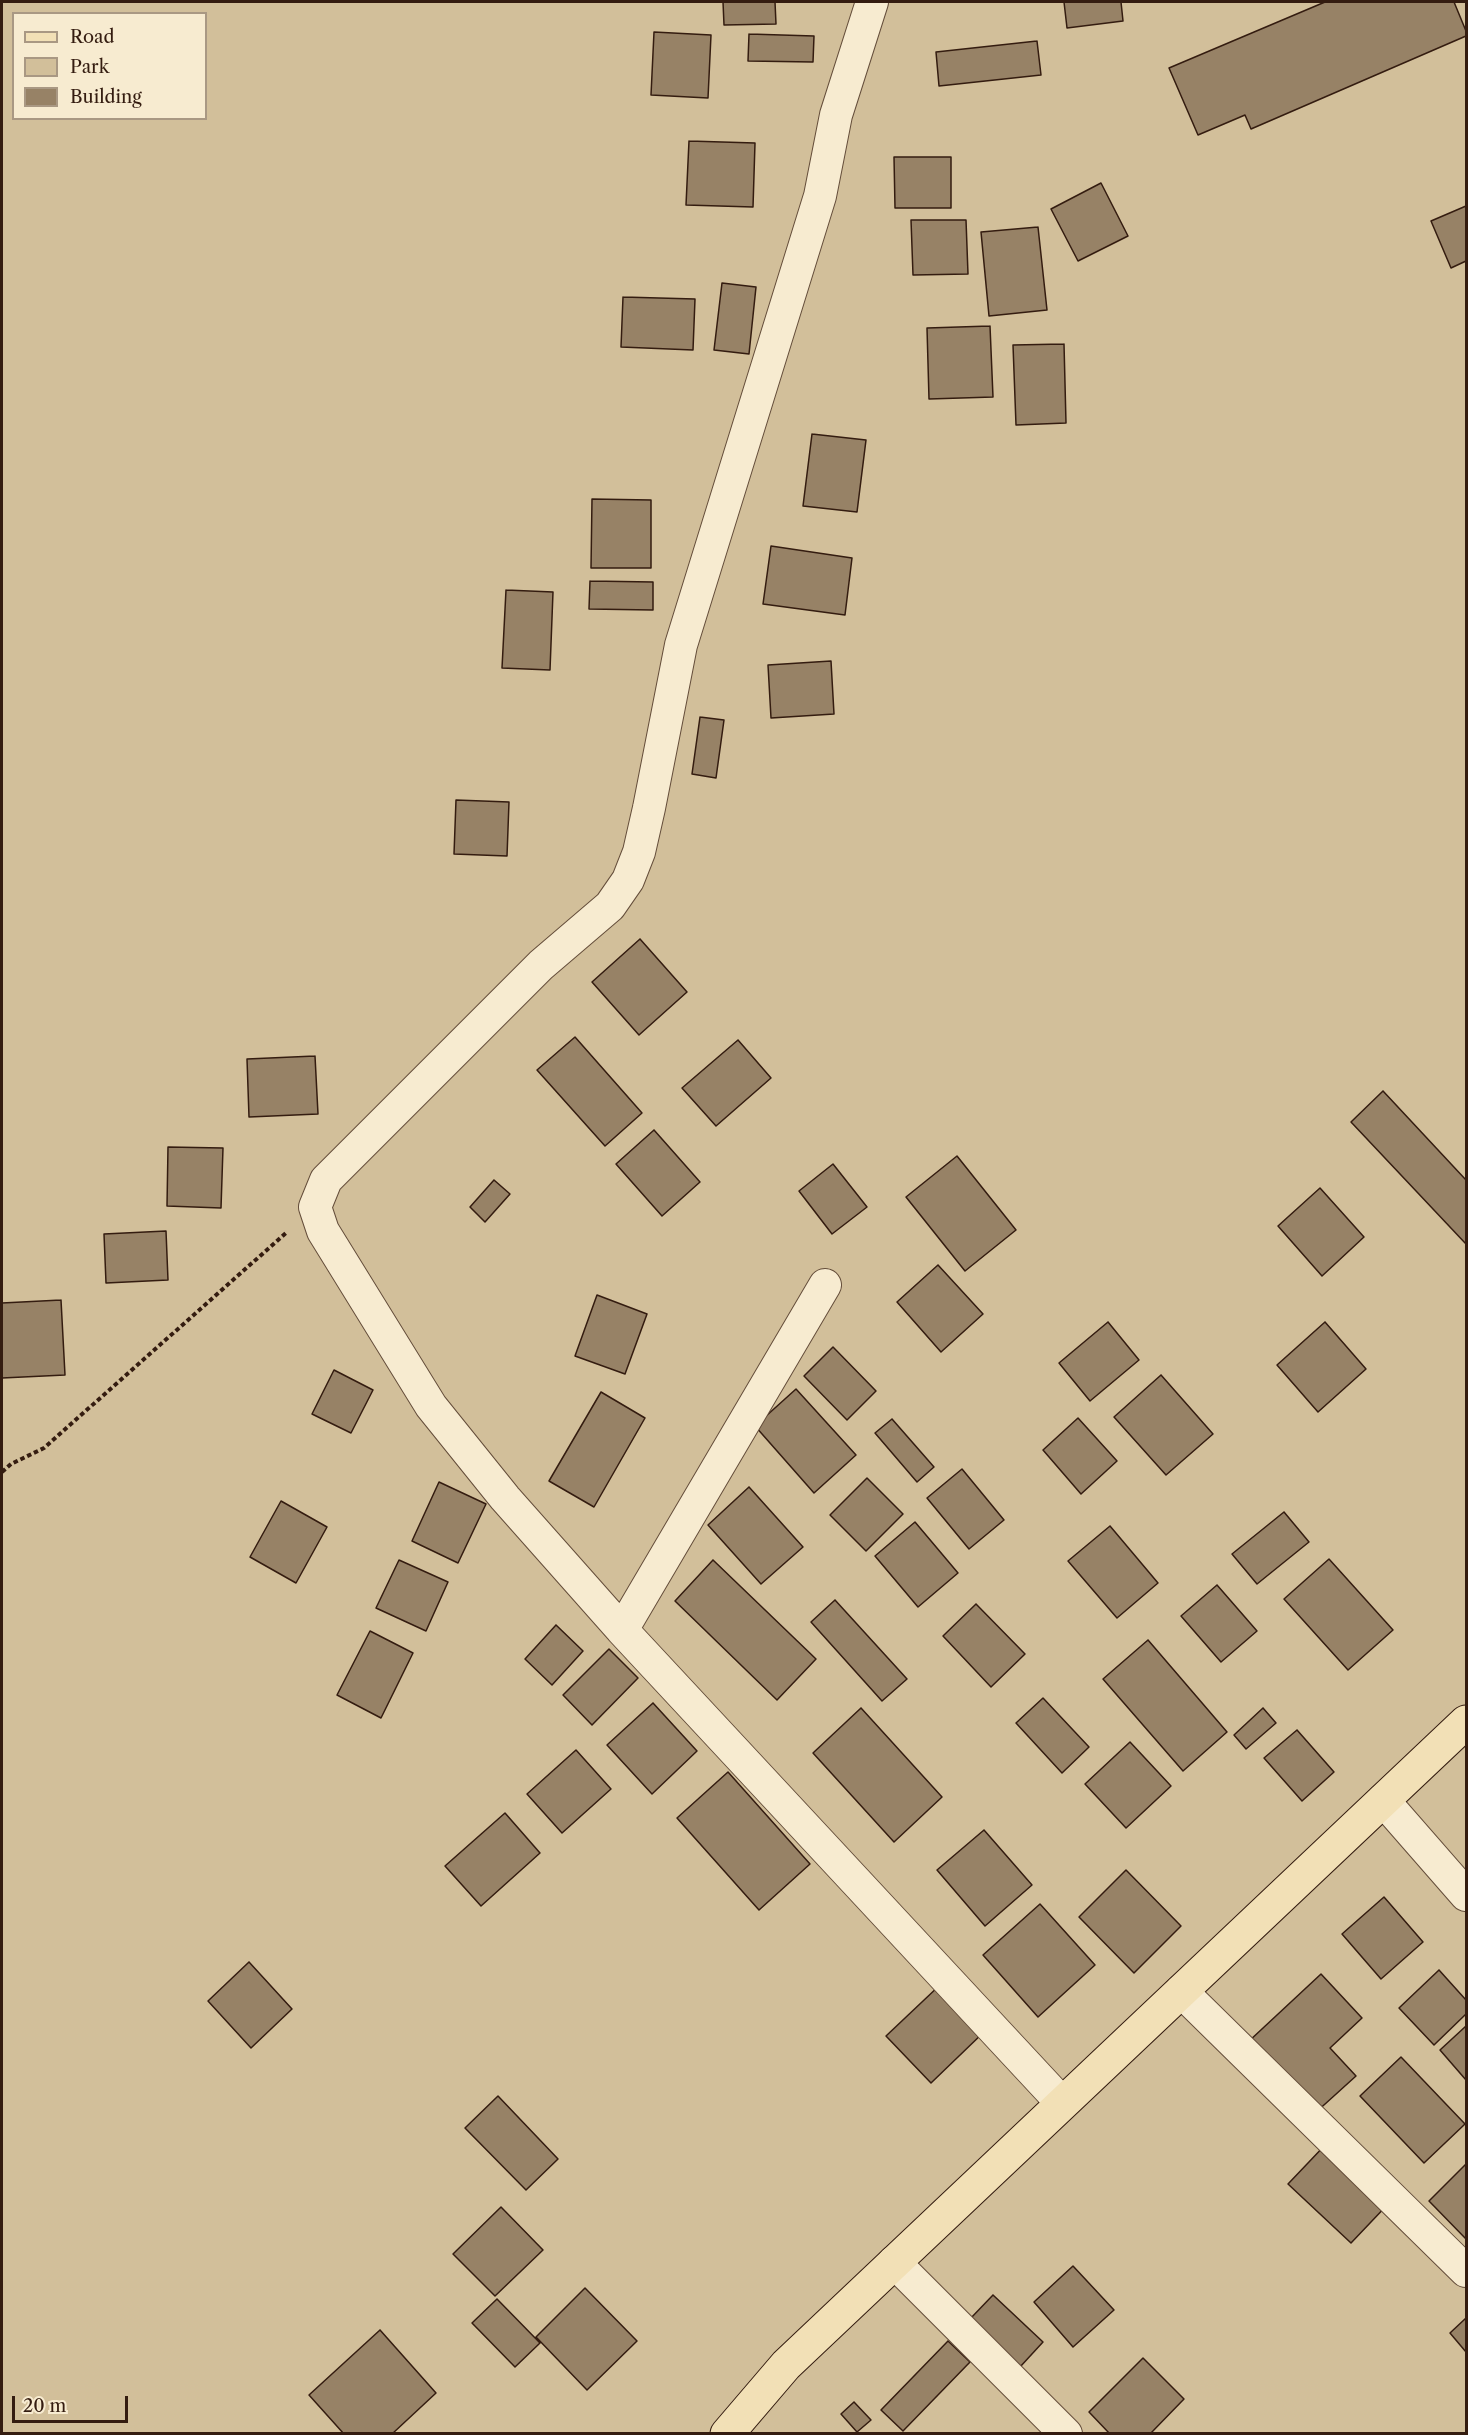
<!DOCTYPE html>
<style>
body{margin:0}
#map{position:relative;width:1468px;height:2435px;overflow:hidden;background:#f2e0b6;font-family:"Libre Caslon Text",serif}
canvas{display:block}
.frame{position:absolute;inset:0;border:3px solid #341c10;pointer-events:none}
.legend{position:absolute;left:12px;top:12px;width:195px;height:108px;box-sizing:border-box;background:#f7ebd0;border:2px solid #a99883;margin:0;padding:8px 10px;list-style:none;font-size:18px;color:#341c10}
.legend li{display:flex;align-items:center;gap:12px;height:30px}
.legend b{width:30px;border:2px solid #a99883}
.scale{position:absolute;left:12px;top:2396px;width:116px;height:27px;box-sizing:border-box;border:3px solid #341c10;border-top:0;padding-left:8px;font-size:18px;line-height:21px;white-space:nowrap;color:#341c10;-webkit-text-stroke:4px #f7ebd0;paint-order:stroke}
</style>
<div id="map">
<canvas width="1468" height="2435"></canvas>
<div class="frame"></div>
<ul class="legend">
<li><b style="height:8px;background:#f2e0b6"></b>Road</li>
<li><b style="height:16px;background:#d2bf9a"></b>Park</li>
<li><b style="height:16px;background:#978266"></b>Building</li>
</ul>
<div class="scale">20 m</div>
</div>
<script>
const g = document.querySelector('canvas').getContext('2d');
g.lineJoin = 'round';
function fillPath(path, color) { g.fillStyle = color; g.fill(path, 'evenodd'); }
const toPath = rows => new Path2D(rows.map(r => 'M' + r).join(''));
function strokePath(path, color, width, dash) { g.strokeStyle = color; g.lineWidth = width; g.lineCap = dash ? 'butt' : 'round'; g.setLineDash(dash || []); g.stroke(path); }
fillPath(toPath([
 [2,2,1466,2,1466,2433,2,2433],
 [14,14,206,14,206,118,14,118]
]), '#d2bf9a');
const building = toPath([
 [723,2,775,2,776,24,724,25,723,2],
 [1064,2,1121,2,1123,21,1067,28,1064,2],
 [1325,2,1454,2,1466,31,1466,36,1251,129,1245,115,1198,135,1169,68,1325,2],
 [654,32,711,35,708,98,651,95,654,32],
 [749,34,814,36,813,62,748,61,749,34],
 [1037,41,1041,75,939,86,936,52,1037,41],
 [689,141,755,143,753,207,686,205,689,141],
 [894,157,951,157,951,208,895,208,894,157],
 [1101,183,1128,236,1078,261,1051,209,1101,183],
 [1466,206,1466,261,1451,268,1431,221,1466,206],
 [911,220,966,220,968,274,913,275,911,220],
 [1038,227,1047,310,989,316,981,232,1038,227],
 [722,283,756,287,749,354,714,350,722,283],
 [623,297,695,299,693,350,621,347,623,297],
 [990,326,993,397,929,399,927,328,990,326],
 [1064,344,1066,423,1016,425,1013,345,1064,344],
 [812,434,866,440,857,512,803,506,812,434],
 [592,499,651,500,651,568,591,568,592,499],
 [771,546,852,558,845,615,763,604,771,546],
 [590,581,653,582,653,610,589,609,590,581],
 [506,590,553,592,550,670,502,668,506,590],
 [831,661,834,714,771,718,768,665,831,661],
 [700,717,724,720,716,778,692,774,700,717],
 [456,800,509,802,507,856,454,854,456,800],
 [640,939,687,992,639,1035,592,982,640,939],
 [575,1037,642,1113,605,1146,537,1070,575,1037],
 [738,1040,771,1078,716,1126,682,1088,738,1040],
 [315,1056,318,1114,249,1117,247,1059,315,1056],
 [1383,1091,1466,1180,1466,1244,1351,1122,1383,1091],
 [654,1130,700,1182,662,1216,616,1164,654,1130],
 [168,1147,223,1148,221,1208,167,1206,168,1147],
 [957,1156,1016,1230,965,1271,906,1197,957,1156],
 [833,1164,867,1207,832,1234,799,1191,833,1164],
 [494,1180,510,1194,485,1222,470,1207,494,1180],
 [1320,1188,1364,1237,1322,1276,1278,1226,1320,1188],
 [166,1231,168,1280,106,1283,104,1234,166,1231],
 [938,1265,983,1314,941,1352,897,1302,938,1265],
 [597,1295,647,1314,625,1374,575,1356,597,1295],
 [61,1300,65,1375,2,1378,2,1303,61,1300],
 [1108,1322,1139,1360,1090,1401,1059,1363,1108,1322],
 [1325,1322,1366,1369,1318,1412,1277,1365,1325,1322],
 [833,1347,876,1391,847,1420,804,1376,833,1347],
 [334,1370,373,1390,351,1433,312,1414,334,1370],
 [1161,1375,1213,1434,1166,1475,1114,1417,1161,1375],
 [796,1389,856,1455,814,1493,755,1426,796,1389],
 [601,1392,645,1418,594,1507,549,1481,601,1392],
 [1078,1418,1117,1461,1081,1494,1043,1450,1078,1418],
 [892,1419,934,1467,917,1482,875,1433,892,1419],
 [962,1469,1004,1520,969,1549,927,1498,962,1469],
 [867,1478,903,1514,866,1551,830,1515,867,1478],
 [439,1482,486,1504,458,1563,412,1541,439,1482],
 [749,1487,803,1547,761,1584,708,1525,749,1487],
 [281,1501,327,1527,296,1583,250,1557,281,1501],
 [1284,1512,1309,1542,1257,1584,1232,1554,1284,1512],
 [915,1522,958,1573,918,1607,875,1556,915,1522],
 [1110,1526,1158,1583,1117,1618,1068,1561,1110,1526],
 [1329,1559,1393,1630,1348,1670,1284,1599,1329,1559],
 [399,1560,448,1582,426,1631,376,1608,399,1560],
 [713,1560,816,1659,777,1700,675,1601,713,1560],
 [1217,1585,1257,1631,1221,1662,1181,1616,1217,1585],
 [835,1600,907,1679,882,1701,811,1622,835,1600],
 [976,1604,1025,1654,991,1687,943,1636,976,1604],
 [556,1625,583,1651,552,1685,525,1659,556,1625],
 [370,1631,413,1653,381,1718,337,1695,370,1631],
 [1148,1640,1227,1732,1183,1771,1103,1679,1148,1640],
 [609,1649,638,1678,592,1725,563,1695,609,1649],
 [1043,1698,1089,1747,1062,1773,1016,1723,1043,1698],
 [653,1703,697,1751,652,1794,607,1745,653,1703],
 [861,1708,942,1797,894,1842,813,1753,861,1708],
 [1263,1708,1276,1723,1246,1749,1234,1735,1263,1708],
 [1297,1730,1334,1772,1302,1801,1264,1758,1297,1730],
 [1130,1742,1171,1786,1126,1828,1085,1784,1130,1742],
 [576,1750,611,1789,562,1833,527,1794,576,1750],
 [728,1772,810,1864,759,1910,677,1818,728,1772],
 [505,1813,540,1853,481,1906,445,1866,505,1813],
 [984,1830,1032,1885,985,1926,937,1870,984,1830],
 [1126,1870,1181,1926,1134,1973,1079,1917,1126,1870],
 [1384,1897,1423,1942,1381,1979,1342,1934,1384,1897],
 [1040,1904,1095,1965,1038,2017,983,1955,1040,1904],
 [249,1962,292,2009,251,2048,208,2001,249,1962],
 [1439,1970,1466,2000,1466,2014,1434,2045,1399,2008,1439,1970],
 [1321,1974,1362,2018,1330,2048,1356,2076,1314,2114,1248,2042,1321,1974],
 [941,1984,986,2030,931,2083,886,2036,941,1984],
 [1466,2026,1466,2080,1440,2050,1466,2026],
 [1401,2057,1465,2124,1424,2163,1360,2096,1401,2057],
 [498,2096,558,2159,526,2190,465,2128,498,2096],
 [1327,2143,1390,2202,1351,2243,1288,2184,1327,2143],
 [1466,2164,1466,2239,1429,2201,1466,2164],
 [501,2207,543,2250,495,2296,453,2254,501,2207],
 [1073,2266,1114,2310,1073,2347,1034,2302,1073,2266],
 [585,2288,637,2341,587,2390,536,2337,585,2288],
 [993,2295,1043,2342,1020,2367,970,2319,993,2295],
 [497,2299,540,2343,515,2367,472,2323,497,2299],
 [1466,2318,1466,2352,1450,2333,1466,2318],
 [380,2330,436,2393,392,2434,344,2434,309,2395,380,2330],
 [948,2341,970,2362,903,2431,881,2410,948,2341],
 [1143,2358,1184,2399,1150,2434,1110,2434,1089,2412,1143,2358],
 [854,2402,871,2420,857,2432,841,2414,854,2402]
]);
fillPath(building, '#978266');
strokePath(building, '#341c10', 1.5);
const minor = toPath([
 [872,2,836,115,820,196,681,645,649,808,639,852,628,880,610,906,541,965,326,1180,315,1207,323,1231,431,1406,505,1498,622,1630,1062,2103],
 [622,1630,825,1285],
 [1383,1800,1466,1895],
 [1181,1991,1466,2271],
 [894,2262,1066,2434]
]);
const primary = toPath([
 [727,2434,786,2365,1466,1722]
]);
strokePath(minor, '#644d3a', 34);
strokePath(primary, '#341c10', 35);
strokePath(toPath([
 [2,1472,11,1464,44,1448,287,1232]
]), '#341c10', 4, [4.5, 3]);
strokePath(minor, '#f7ebd0', 32);
strokePath(primary, '#f2e0b6', 33);
</script>
